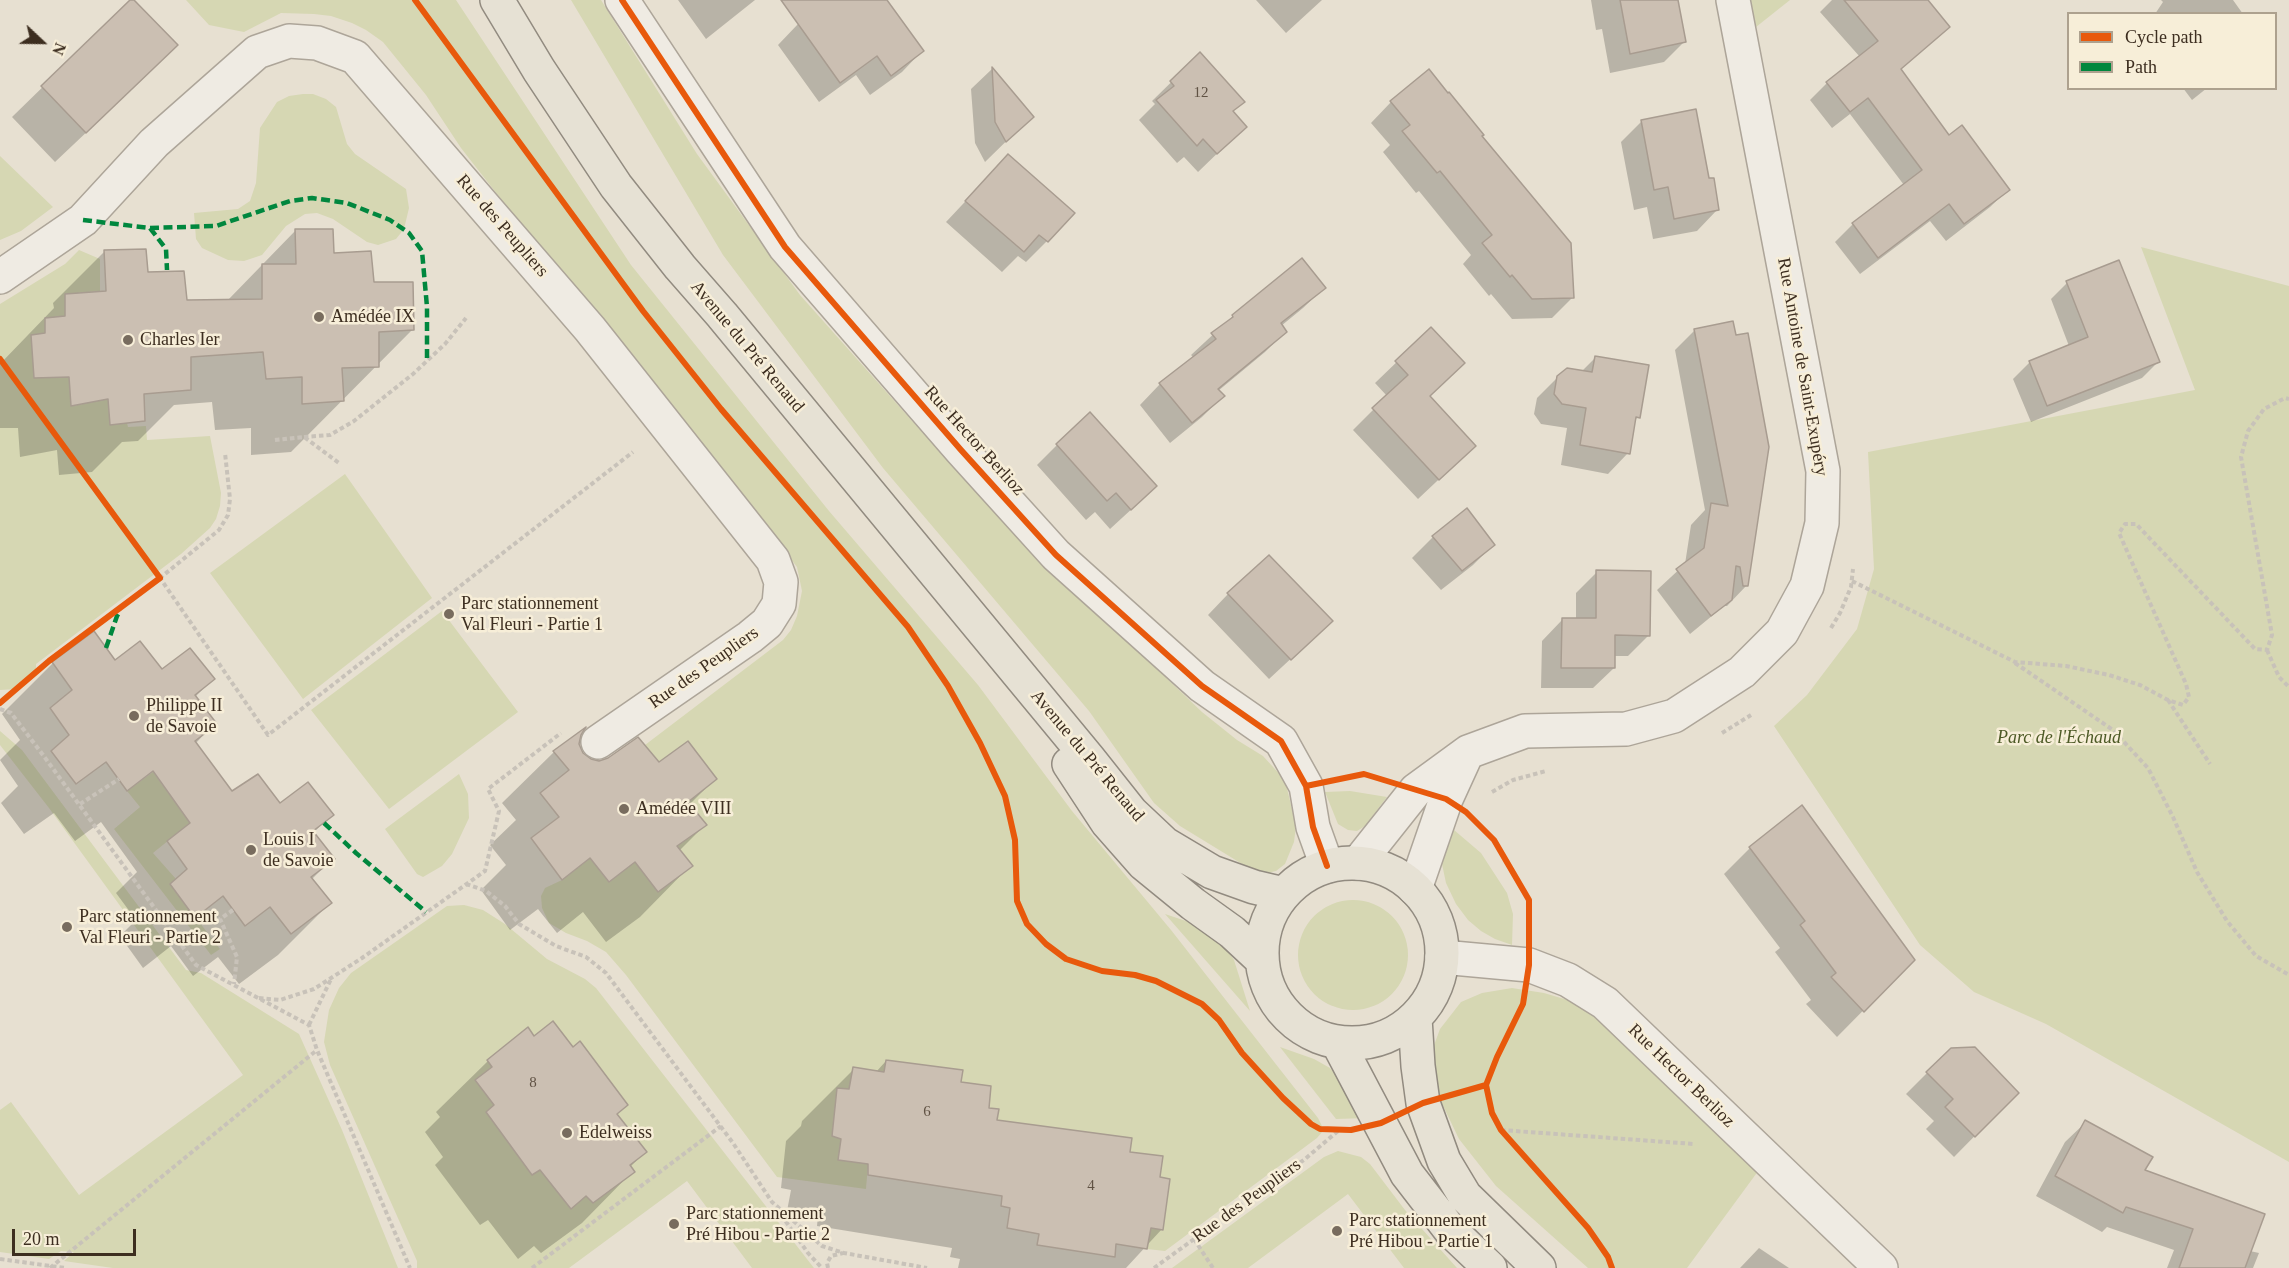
<!DOCTYPE html>
<meta charset="utf-8">
<style>
body{margin:0}
#map{position:relative;width:2289px;height:1268px;overflow:hidden;background:#e7e0d1;font-family:"Times New Roman",serif}
canvas{display:block}
.legend{position:absolute;left:2067px;top:12px;width:210px;height:78px;box-sizing:border-box;background:#f7eed8;border:2px solid #ada18e;margin:0;padding:8px 10px;list-style:none;font-size:18px;color:#3d2e20}
.legend li{display:flex;align-items:center;gap:12px;height:30px}
.legend b{width:30px;border:2px solid #ada18e}
.north{position:absolute;left:12px;top:12px;width:60px;height:60px;-webkit-text-stroke:4px #f7eed8;paint-order:stroke;rotate:112deg;font-size:16px;font-weight:700;line-height:24px;text-align:center;color:#3d2e20}
.north::after{content:'';display:block;margin:auto;width:21px;height:27px;background:#3d2e20;clip-path:polygon(50% 0,100% 100%,50% 72%,0 100%)}
.scale{position:absolute;left:12px;top:1229px;width:124px;height:27px;box-sizing:border-box;border:3px solid #3d2e20;border-top:0;padding-left:8px;font-size:18px;line-height:21px;white-space:nowrap;color:#3d2e20;-webkit-text-stroke:4px #f7eed8;paint-order:stroke}
</style>
<div id="map">
<canvas width="2289" height="1268"></canvas>
<ul class="legend">
<li><b style="height:8px;background:#e8590c"></b>Cycle path</li>
<li><b style="height:8px;background:#00873e"></b>Path</li>
</ul>
<div class="north">N</div>
<div class="scale">20 m</div>
</div>
<script>
const g = document.querySelector('canvas').getContext('2d');
g.lineJoin = 'round';
function fillPath(path, color) { g.fillStyle = color; g.fill(path, 'evenodd'); }
const toPath = rows => new Path2D(rows.map(r => 'M' + r).join(''));
function strokePath(path, color, width, dash) { g.strokeStyle = color; g.lineWidth = width; g.lineCap = dash ? 'butt' : 'round'; g.setLineDash(dash || []); g.stroke(path); }
function label(font, color, halo, rows, align = 'center') {
  g.font = font + ' "Times New Roman",serif'; g.lineWidth = 5; g.setLineDash([]); g.textBaseline = 'middle'; g.strokeStyle = halo; g.fillStyle = color; for (const [text, x, y, turn = 0] of rows) {
    g.save(); g.translate(x, y); g.rotate((+turn || 0) * Math.PI / 180); g.textAlign = isNaN(turn) ? turn : align; if (halo) g.strokeText(text, 0, 0); g.fillText(text, 0, 0); g.restore();
  }
}
fillPath(toPath([
 [186,0,456,0,631,265,829,511,978,685,1072,811,1171,930,1318,1118,1322,1126,1322,1132,1317,1138,1165,1251,1147,1249,1151,1228,1163,1230,1170,1180,1160,1177,1130,1152,1131,1138,1056,1128,996,1131,999,1109,989,1108,990,1086,961,1082,963,1070,886,1060,884,1072,853,1068,849,1089,837,1088,832,1136,841,1139,838,1160,868,1164,866,1189,777,1177,626,975,606,952,587,941,566,933,549,923,542,908,541,896,545,888,562,880,590,858,609,882,635,862,658,892,693,866,677,846,707,825,688,802,717,779,688,742,659,762,645,745,783,640,791,630,797,616,802,591,797,567,629,350,547,258,461,148,426,95,383,42,366,30,352,23,331,16,314,14,281,13,244,32,209,25],
 [571,0,601,0,697,154,800,295,938,450,1070,586,1202,712,1237,740,1263,756,1285,780,1296,826,1294,842,1285,864,1276,871,1267,873,1247,867,1180,826,1154,803,1089,711,883,468,723,255],
 [1750,0,1790,0,1756,27],
 [303,94,313,94,326,99,336,107,347,144,355,154,406,189,409,208,404,229,396,239,378,245,367,242,333,219,317,213,305,214,286,226,262,255,244,261,228,260,202,248,196,239,194,213,238,209,250,201,256,183,260,128,277,102,289,96],
 [0,156,53,207,21,231,0,240],
 [2141,247,2289,286,2289,1162,2046,1024,1974,992,1920,945,1774,726,1807,695,1857,629,1874,569,1868,452,2195,390],
 [79,250,100,259,100,291,66,294,65,316,45,318,45,333,31,335,34,378,69,377,72,406,108,399,110,424,127,423,128,427,146,426,147,440,210,436,221,493,220,506,216,519,210,528,181,554,36,664,36,672,16,689,0,690,0,304,65,264],
 [345,474,432,598,303,699,210,573],
 [442,611,518,712,389,809,311,710],
 [0,731,22,750,186,970,201,973,299,1034,342,1130,398,1268,113,1268,64,1261,74,1252,61,1251,49,1259,0,1252,0,1110,11,1102,79,1195,243,1075,49,808,0,745],
 [153,772,190,823,153,853,176,879,170,884,220,949,211,955,114,829,140,807,127,791],
 [459,774,468,794,469,818,452,854,442,866,423,877,417,874,385,829],
 [1350,791,1387,797,1365,826,1357,831,1348,830,1338,824,1325,792],
 [1447,824,1481,853,1507,893,1513,914,1512,945,1495,939,1481,931,1468,920,1456,904,1446,883,1442,864,1443,843],
 '1298 955a55 55 0 1 1 110 0a55 55 0 1 1-110 0Z',
 [464,905,483,910,505,924,547,959,585,979,596,988,814,1268,752,1268,687,1181,569,1268,417,1268,417,1261,330,1065,324,1042,329,1010,339,988,351,973,447,906],
 [1165,914,1189,922,1223,944,1234,960,1250,1011],
 [1512,988,1544,993,1571,1001,1615,1024,1767,1159,1687,1268,1588,1268,1496,1186,1459,1139,1434,1087,1430,1056,1440,1029,1461,1002,1482,993],
 [1280,1047,1314,1059,1330,1068,1342,1082,1366,1118,1336,1119],
 [1338,1151,1361,1157,1370,1164,1405,1210,1457,1268,1404,1268,1348,1194,1248,1268,1172,1268,1324,1157]
]), '#d6d7b3');
fillPath(toPath([
 [132,0,146,76,55,162,12,117],
 [678,0,755,0,706,39],
 [833,0,885,0,922,51,902,72,870,95,856,75,819,102,778,45,798,24],
 [1256,0,1322,0,1286,33],
 [1591,0,1676,0,1684,42,1664,62,1610,73,1602,29,1596,30],
 [1832,0,1926,0,1948,27,1900,70,1949,137,2008,190,1990,207,1946,241,1930,221,1860,274,1835,242,1853,224,1904,185,1850,114,1832,128,1810,100,1827,83,1860,57,1820,12],
 [2161,0,2233,0,2243,14,2155,14,2163,2],
 [1200,54,1242,102,1232,112,1226,145,1198,172,1184,157,1177,163,1139,120,1155,104,1152,101],
 [992,69,1032,116,985,162,975,143,971,89],
 [2183,88,2207,88,2192,100],
 [1391,102,1480,136,1572,298,1552,318,1512,319,1491,294,1489,296,1463,264,1471,255,1419,191,1416,193,1383,152,1390,145,1371,123],
 [1642,121,1708,180,1717,210,1697,231,1653,239,1647,207,1634,210,1621,142],
 [1008,156,1047,241,1026,262,1018,256,1002,272,946,222],
 [296,230,372,283,413,329,291,452,251,455,251,428,215,430,212,402,174,405,138,441,122,442,92,472,59,475,57,450,20,457,18,428,0,428,0,364,54,308,53,303,105,251,146,273,185,302,227,301],
 [2067,283,2158,362,2142,378,2031,422,2013,379,2030,362,2069,346,2051,299],
 [1324,288,1303,308,1281,326,1285,332,1265,352,1218,391,1223,396,1202,417,1170,443,1140,405,1160,384,1194,358,1191,355,1233,316],
 [1431,329,1428,397,1453,466,1418,499,1353,430,1387,396,1375,383],
 [1695,330,1747,585,1727,606,1724,606,1690,634,1657,590,1685,564,1691,525,1705,510,1675,350],
 [1595,358,1638,417,1633,422,1628,453,1608,474,1561,465,1567,428,1541,424,1534,414,1537,398,1558,377,1581,372],
 [1057,445,1135,506,1110,529,1095,512,1086,520,1037,465],
 [1467,510,1493,545,1473,565,1441,590,1412,558,1433,537],
 [1597,572,1649,635,1628,656,1614,656,1614,668,1593,688,1541,688,1542,641,1562,620,1576,620,1576,593],
 [1228,594,1310,641,1269,679,1208,615],
 [114,662,213,679,195,697,215,723,195,744,232,793,279,805,332,815,313,833,333,858,311,880,330,903,278,955,239,984,218,957,193,976,171,946,143,968,120,936,136,920,116,893,137,872,101,822,75,841,54,813,24,834,1,803,18,786,0,760,20,740,2,714,53,663],
 [578,744,582,754,590,761,659,764,715,779,689,805,705,825,679,851,691,865,640,917,606,942,583,912,557,933,538,909,510,930,481,890,506,865,490,845,516,820,502,803,554,752],
 [1750,848,1913,960,1837,1037,1806,1004,1811,1000,1775,952,1780,948,1724,874],
 [534,1038,616,1115,645,1152,630,1167,633,1171,582,1223,541,1253,534,1246,518,1259,488,1220,480,1225,435,1165,443,1157,425,1132,440,1117,436,1112,488,1061],
 [1951,1049,2017,1093,1954,1157,1926,1129,1934,1121,1906,1094],
 [886,1061,960,1083,987,1110,996,1121,1128,1153,1158,1178,1162,1229,1126,1268,958,1268,960,1259,950,1257,952,1248,817,1226,818,1215,787,1211,791,1190,781,1188,786,1141,801,1126,802,1121,854,1069,876,1072],
 [2086,1122,2143,1171,2250,1251,2259,1253,2253,1268,2167,1268,2174,1250,2107,1227,2102,1232,2036,1196,2065,1142],
 [1759,1248,1789,1268,1740,1268]
]), '#0003');
const building = toPath([
 [130,0,134,0,178,45,86,133,41,86,130,0],
 [781,0,887,0,924,51,891,76,877,56,840,83,781,0],
 [1620,0,1678,0,1686,42,1630,54,1620,0],
 [1844,0,1928,0,1950,27,1901,69,1949,135,1962,125,2010,190,1964,224,1949,204,1878,258,1852,223,1922,170,1868,98,1850,112,1826,82,1878,41,1844,0],
 [1200,52,1245,102,1233,111,1247,127,1217,154,1203,139,1197,146,1156,100,1174,86,1170,81,1200,52],
 [992,67,1034,117,1006,142,995,122,992,67],
 [1429,69,1448,93,1449,92,1484,135,1482,136,1571,243,1574,298,1532,299,1512,275,1510,277,1482,243,1492,235,1440,171,1437,173,1402,131,1410,125,1390,101,1429,69],
 [1696,109,1709,178,1714,178,1719,210,1674,219,1668,187,1654,190,1641,120,1696,109],
 [1008,154,1075,213,1048,242,1039,235,1024,252,965,201,1008,154],
 [295,229,333,229,334,253,371,251,374,282,413,282,414,330,379,332,379,367,342,368,344,401,302,404,302,377,266,379,263,352,191,357,191,390,144,394,145,421,110,425,108,399,71,406,69,377,34,378,31,335,45,333,45,318,65,316,65,294,106,291,104,250,146,249,148,272,184,271,187,300,262,299,262,264,296,264,295,229],
 [1302,258,1326,288,1281,323,1287,332,1218,389,1225,396,1192,423,1159,383,1216,339,1211,333,1233,317,1232,315,1302,258],
 [2119,260,2160,362,2047,406,2029,361,2088,337,2066,281,2119,260],
 [1733,321,1736,335,1748,333,1769,447,1748,586,1743,586,1740,567,1736,566,1732,600,1711,616,1676,569,1704,548,1711,503,1728,506,1694,329,1733,321],
 [1431,327,1465,363,1430,396,1476,446,1439,480,1372,408,1408,375,1395,361,1431,327],
 [1595,356,1649,365,1640,418,1636,417,1630,454,1580,445,1586,408,1562,404,1554,394,1557,376,1567,368,1592,372,1595,356],
 [1090,412,1157,486,1131,510,1116,493,1107,501,1056,444,1090,412],
 [1467,508,1495,545,1462,571,1432,536,1467,508],
 [1269,555,1333,621,1291,660,1227,593,1269,555],
 [1596,570,1651,571,1650,636,1615,635,1615,668,1561,668,1562,618,1596,618,1596,570],
 [94,631,115,660,140,641,162,669,190,648,215,679,195,695,217,724,195,741,232,791,258,774,280,803,308,782,334,815,313,831,335,859,311,877,332,903,291,934,270,907,245,926,223,896,195,918,170,884,187,869,167,841,190,823,153,771,127,791,106,762,76,784,51,751,69,735,50,708,72,690,52,662,94,631],
 [586,727,581,735,579,744,583,753,591,759,599,761,608,758,638,737,659,762,688,741,717,779,688,802,707,825,677,846,693,866,658,892,635,862,609,882,590,858,562,880,531,838,559,817,540,793,569,770,553,751,586,727],
 [1802,805,1915,960,1864,1012,1831,977,1836,973,1800,925,1805,921,1749,847,1802,805],
 [553,1021,573,1047,580,1041,628,1105,617,1114,647,1152,630,1165,635,1172,593,1203,586,1196,571,1209,540,1170,532,1175,486,1112,494,1105,475,1080,492,1067,487,1060,528,1027,534,1036,553,1021],
 [1975,1047,2019,1093,1975,1137,1945,1107,1953,1099,1926,1072,1951,1048,1975,1047],
 [886,1060,963,1070,961,1082,991,1086,989,1108,999,1109,997,1120,1132,1138,1130,1152,1163,1156,1160,1177,1170,1179,1163,1230,1151,1228,1147,1249,1116,1244,1115,1257,1037,1245,1039,1234,1007,1228,1010,1208,1001,1206,1002,1196,868,1175,868,1164,838,1160,841,1139,832,1136,837,1088,849,1089,853,1067,884,1072,886,1060],
 [2085,1120,2153,1157,2145,1170,2265,1214,2245,1268,2179,1268,2193,1229,2126,1207,2123,1213,2055,1176,2085,1120]
]);
fillPath(building, '#cbbfb2');
strokePath(building, '#a89c90', 1.5);
const minor = toPath([
 [622,0,785,247,961,450,1056,555,1202,686,1281,741,1306,786,1313,827,1327,866],
 [0,277,83,220,154,143,257,52,289,41,317,43,355,57,590,329,773,560,781,582,779,604,767,623,750,637,598,742],
 [1358,863,1416,790,1468,752,1525,731,1626,729,1674,716,1742,672,1782,632,1807,586,1822,523,1823,471,1733,0],
 [1415,889,1446,799,1467,753],
 [1442,957,1529,965,1568,980,1605,1003,1881,1268]
]);
const major = toPath([
 [497,0,539,70,616,186,680,267,722,315,1089,759,1131,812,1165,844,1212,872,1254,887,1284,894],
 [1069,764,1107,822,1144,864,1193,904,1232,932,1262,960],
 '1262 953a90 90 0 1 1 180 0a90 90 0 1 1-180 0Z',
 [1415,1018,1418,1066,1423,1103,1444,1161,1465,1196,1539,1268],
 [1338,1043,1407,1174,1451,1231,1490,1268]
]);
strokePath(minor, '#ada599', 36);
strokePath(major, '#928b80', 36);
strokePath(toPath([
 [0,359,160,578,268,735,633,452],
 [304,437,330,435,354,421,413,374,445,344,466,318],
 [275,440,304,437,339,463],
 [1852,581,2015,662,2066,666,2109,675,2140,685,2168,700,2183,705,2189,697,2186,684,2119,533,2125,524,2136,524,2255,649,2267,650,2272,635,2241,457,2248,431,2264,409,2285,398,2289,399],
 [1831,628,1840,613,1851,587,1853,569],
 [2267,650,2279,677,2289,687],
 [2015,663,2113,730,2148,768,2173,817,2197,872,2227,921,2256,956,2289,975],
 [2168,700,2210,764],
 [0,703,49,661,160,578,219,530,228,515,230,499,225,453],
 [0,709,11,713,43,755,196,965,309,1025,317,1050,410,1268],
 [1722,733,1751,715],
 [1492,792,1513,780,1546,771],
 [80,804,119,779],
 [466,884,486,891,505,906,519,924,556,946,586,957,606,973,733,1143,772,1202,822,1246,844,1253,927,1268],
 [233,910,220,919,237,957,234,984],
 [259,998,280,1000,314,989,362,958,485,871,499,811,488,789,561,733],
 [309,1025,332,977],
 [1501,1130,1694,1144],
 [777,1209,808,1253,822,1268],
 [1194,1239,1213,1268],
 [0,1259,65,1268],
 [50,1268,317,1050],
 [532,1268,721,1126],
 [828,1268,827,1263,831,1256,843,1253],
 [1154,1268,1305,1159,1338,1131]
]), '#c8c2b9', 4, [4.5, 3]);
strokePath(minor, '#efebe3', 33);
strokePath(major, '#e6e1d4', 33);
strokePath(toPath([
 [83,220,150,228,166,249,167,270],
 [150,228,216,226,290,201,312,198,347,203,390,220,409,233,422,251,427,307,427,360],
 [106,648,117,616,120,612],
 [324,823,356,853,426,912]
]), '#00873e', 4.5, [9, 4.5]);
strokePath(toPath([
 [415,0,643,311,721,409,908,627,948,686,980,743,1005,796,1015,840,1017,901,1027,924,1046,944,1066,959,1102,971,1135,975,1156,981,1202,1004,1219,1020,1242,1053,1283,1098,1311,1124,1320,1129,1351,1130,1381,1123,1423,1103,1486,1085],
 [622,0,785,247,961,450,1056,555,1202,686,1281,741,1306,786,1313,827,1327,866],
 [0,359,160,578,49,661,0,703],
 [1306,786,1364,774,1446,799,1466,812,1494,840,1529,900,1529,965,1523,1004,1497,1057,1486,1085,1492,1113,1501,1130,1588,1228,1608,1257,1612,1268]
]), '#e8590c', 6);
for (const [x, y, r, color] of [
 [319,317,6,"#786c5e"],
 [128,340,6,"#786c5e"],
 [449,614,6,"#786c5e"],
 [134,716,6,"#786c5e"],
 [624,809,6,"#786c5e"],
 [251,850,6,"#786c5e"],
 [67,927,6,"#786c5e"],
 [567,1133,6,"#786c5e"],
 [674,1224,6,"#786c5e"],
 [1337,1231,6,"#786c5e"]
]) { const dot = new Path2D(); dot.arc(x, y, r, 0, 2 * Math.PI); g.fillStyle = color; g.fill(dot); strokePath(dot, '#f7eed8', 2); }
label('15px', '#605244', null, [
 ["12",1201,93],
 ["8",533,1083],
 ["6",927,1112],
 ["4",1091,1186]
]);
label('18px', '#3d2e20', '#f7eed8', [
 ["Rue des Peupliers",502,226,49],
 ["Avenue du Pré Renaud",747,347,50],
 ["Rue Antoine de Saint-Exupéry",1802,367,80],
 ["Rue Hector Berlioz",974,441,48],
 ["Rue des Peupliers",704,668,-35],
 ["Avenue du Pré Renaud",1087,756,50],
 ["Rue Hector Berlioz",1681,1076,44],
 ["Rue des Peupliers",1247,1201,-36]
]);
label('18px', '#3d2e20', '#f7eed8', [
 ["Amédée IX",331,317],
 ["Charles Ier",140,340],
 ["Parc stationnement",461,604],
 ["Val Fleuri - Partie 1",461,625],
 ["Philippe II",146,706],
 ["de Savoie",146,727],
 ["Amédée VIII",636,809],
 ["Louis I",263,840],
 ["de Savoie",263,861],
 ["Parc stationnement",79,917],
 ["Val Fleuri - Partie 2",79,938],
 ["Edelweiss",579,1133],
 ["Parc stationnement",686,1214],
 ["Pré Hibou - Partie 2",686,1235],
 ["Parc stationnement",1349,1221],
 ["Pré Hibou - Partie 1",1349,1242]
], 'left');
label('italic 18px', '#4d5a26', '#f7eed8', [
 ["Parc de l'Échaud",2059,738]
]);
</script>
